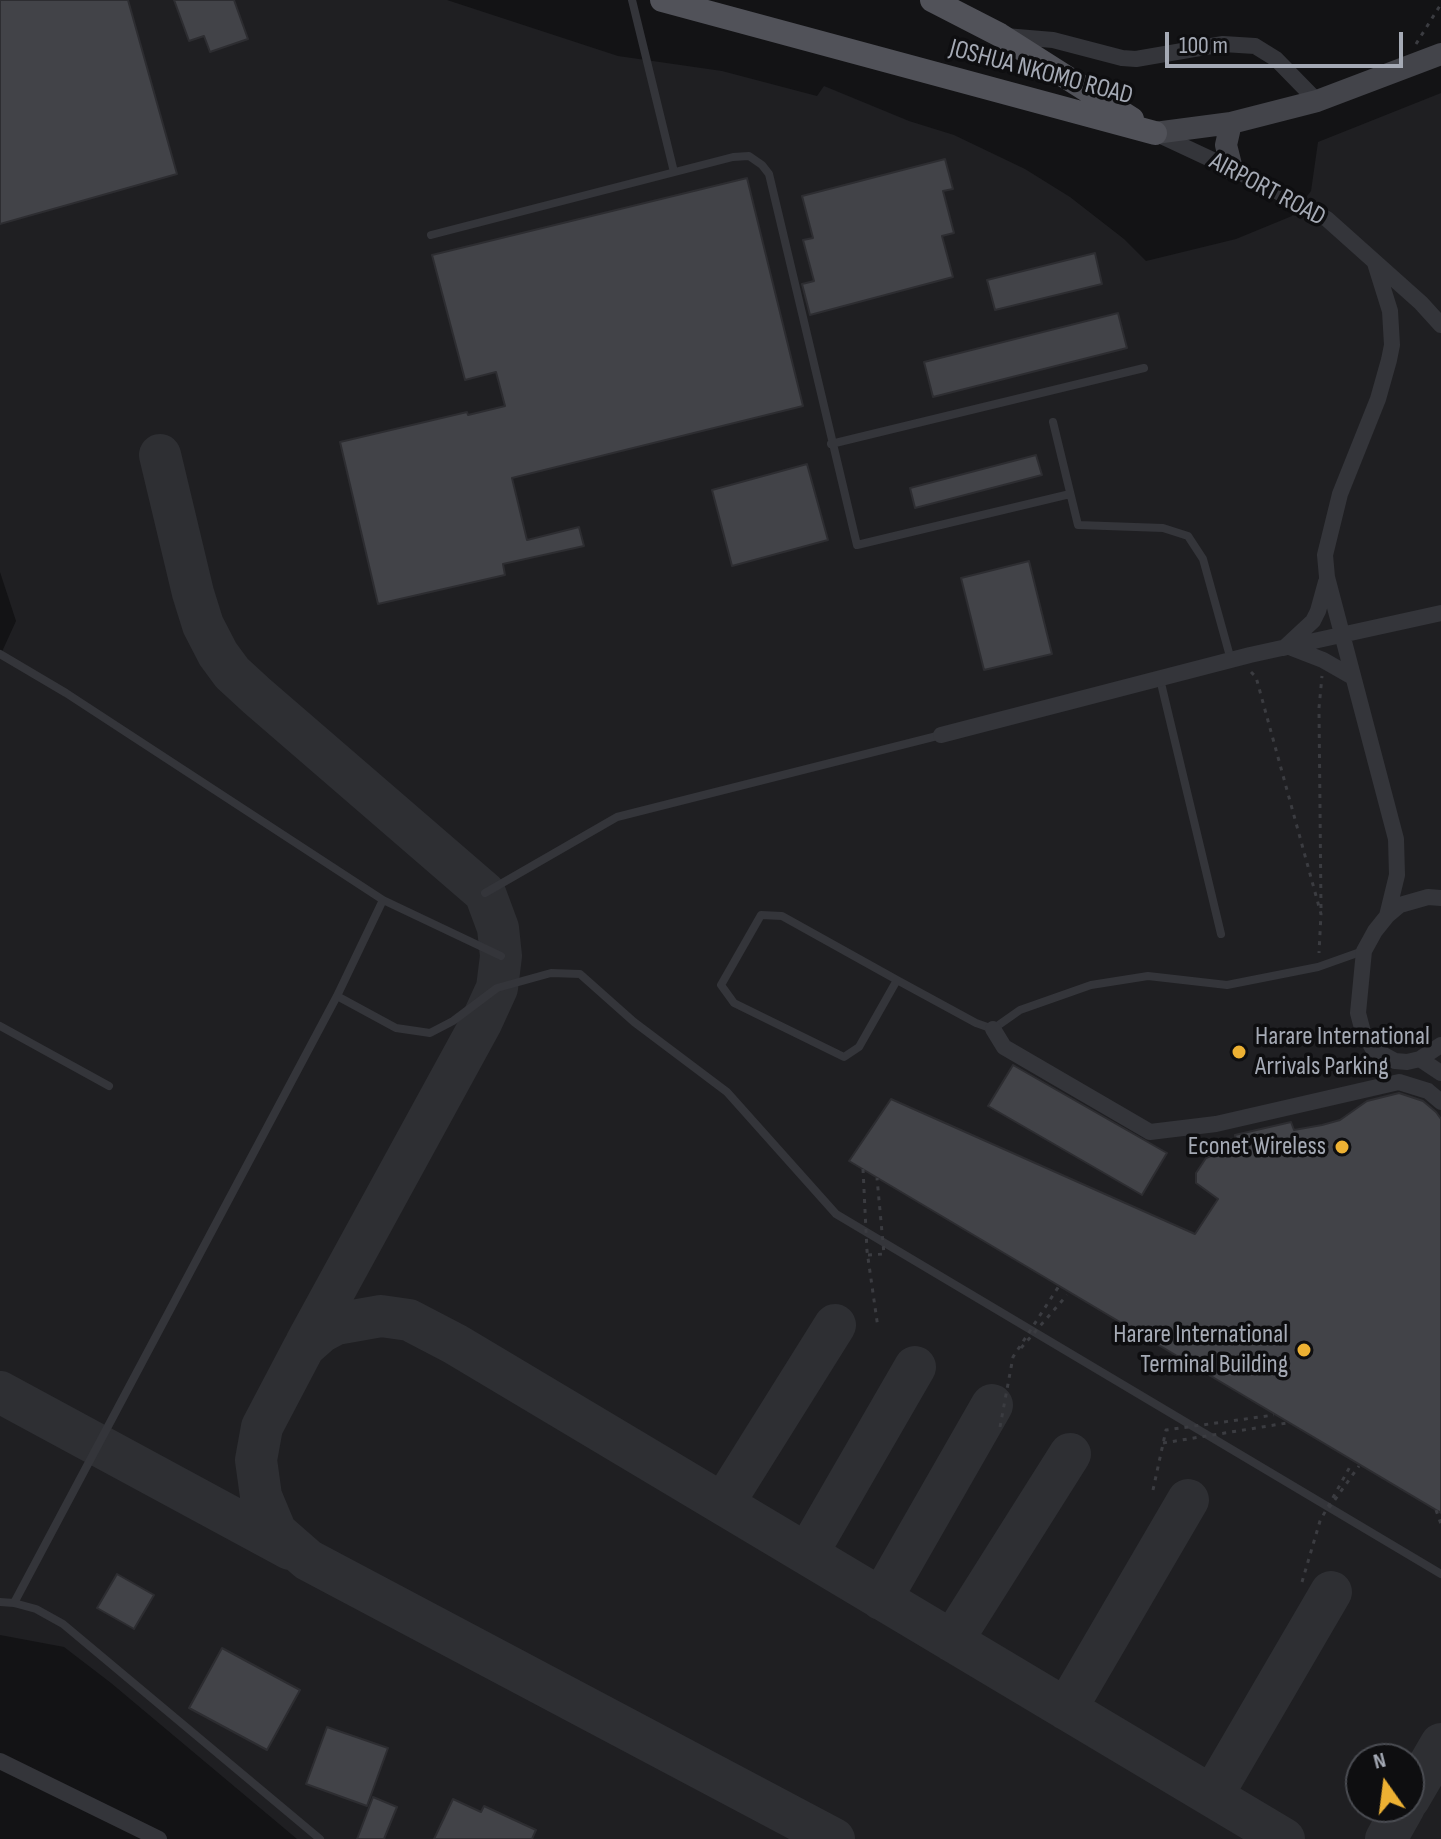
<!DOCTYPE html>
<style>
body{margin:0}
#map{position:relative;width:1441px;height:1839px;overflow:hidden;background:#131315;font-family:"Sofia Sans Condensed",sans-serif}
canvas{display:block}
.north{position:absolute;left:1345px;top:1743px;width:80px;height:80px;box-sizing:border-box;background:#0e0e10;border:2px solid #4a4c52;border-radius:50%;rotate:346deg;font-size:22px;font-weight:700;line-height:32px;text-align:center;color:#a5aab5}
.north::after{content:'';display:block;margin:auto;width:28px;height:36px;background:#edb133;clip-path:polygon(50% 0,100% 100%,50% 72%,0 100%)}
.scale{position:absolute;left:1165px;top:32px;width:238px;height:36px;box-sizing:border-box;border:4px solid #a5aab5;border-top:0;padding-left:10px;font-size:24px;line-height:28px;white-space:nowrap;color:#a5aab5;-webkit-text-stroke:6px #0e0e10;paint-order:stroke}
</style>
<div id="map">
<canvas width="1441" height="1839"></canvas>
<div class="north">N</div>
<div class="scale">100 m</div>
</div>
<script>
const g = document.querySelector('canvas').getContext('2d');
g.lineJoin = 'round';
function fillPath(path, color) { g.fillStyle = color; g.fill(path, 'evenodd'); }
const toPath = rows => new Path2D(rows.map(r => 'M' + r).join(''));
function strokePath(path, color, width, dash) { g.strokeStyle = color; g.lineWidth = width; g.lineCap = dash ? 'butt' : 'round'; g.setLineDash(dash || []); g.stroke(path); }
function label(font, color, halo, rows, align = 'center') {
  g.font = font + ' "Sofia Sans Condensed",sans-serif'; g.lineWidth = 7; g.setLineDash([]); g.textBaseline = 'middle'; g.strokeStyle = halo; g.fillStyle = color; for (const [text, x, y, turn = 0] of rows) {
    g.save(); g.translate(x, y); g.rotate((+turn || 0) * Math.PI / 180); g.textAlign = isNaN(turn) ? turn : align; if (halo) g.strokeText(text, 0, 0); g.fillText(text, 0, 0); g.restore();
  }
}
fillPath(toPath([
 [0,0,447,0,618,56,722,71,817,96,824,86,909,121,954,135,1025,169,1070,197,1124,239,1146,261,1236,239,1292,216,1311,191,1318,142,1441,93,1441,1839,297,1839,111,1683,64,1647,0,1635,0,656,16,621,0,572],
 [1361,1759,1409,1759,1409,1807,1361,1807]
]), '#1f1f22');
strokePath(toPath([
 [160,455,193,593,203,625,218,654,232,673,257,696,485,893,498,928,501,956,497,988,481,1023,306,1343],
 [0,1392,290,1549],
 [723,1504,835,1325],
 [807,1554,915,1367],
 [881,1599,992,1405],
 [952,1641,1070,1454],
 [1066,1709,1188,1500],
 [1212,1796,1331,1592],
 [1409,1799,1441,1744],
 [834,1839,308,1560,276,1532,261,1496,256,1460,262,1427,304,1347,321,1332,336,1324,381,1316,409,1320,455,1344,1284,1839],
 [1386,1839,1404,1807]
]), '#2e2f33', 42);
const building = toPath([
 [0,0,128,0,177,174,0,224,0,0],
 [174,0,234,0,248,39,210,52,204,36,189,41,174,0],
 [945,159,953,189,943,191,954,233,942,236,953,277,810,315,802,284,814,281,803,240,813,238,802,196,945,159],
 [747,178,803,406,512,478,527,540,579,527,584,546,503,564,505,575,378,604,340,442,467,412,468,415,505,406,496,372,465,380,432,255,747,178],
 [1095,253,1102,284,995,310,987,280,1095,253],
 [1118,313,1127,348,933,397,924,362,1118,313],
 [1036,455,1042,475,915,508,910,488,1036,455],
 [807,464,828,540,732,566,712,490,807,464],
 [1029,561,1052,654,984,670,961,578,1029,561],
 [1013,1065,1167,1153,1142,1195,988,1106,1013,1065],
 [1399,1093,1423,1101,1436,1112,1441,1119,1441,1513,849,1161,891,1099,1195,1234,1218,1199,1196,1183,1196,1173,1206,1158,1237,1145,1235,1135,1291,1122,1294,1130,1322,1125,1340,1120,1367,1101,1399,1093],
 [117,1574,154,1595,134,1629,97,1608,117,1574],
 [222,1648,300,1690,267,1750,189,1708,222,1648],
 [327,1727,388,1748,367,1806,306,1784,327,1727],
 [373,1797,397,1807,384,1839,357,1839,373,1797],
 [453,1799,481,1812,484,1806,536,1830,532,1839,434,1839,453,1799]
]);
fillPath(building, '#424348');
strokePath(building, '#2d2d31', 2);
strokePath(toPath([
 [1416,44,1441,4],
 [1251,672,1256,677,1321,914,1319,953],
 [1321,908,1319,708,1322,676],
 [1436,1510,1441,1524]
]), '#3b3c41', 3, [4, 6]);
strokePath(toPath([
 [632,0,674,172],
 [431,235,733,157,749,156,762,165,769,174,857,545,1070,494],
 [1053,422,1078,525,1163,528,1188,536,1203,559,1231,660],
 [831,444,1144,368],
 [0,654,66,693,383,900,501,956],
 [1160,679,1221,934],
 [485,893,617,817,941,735],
 [897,980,859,1047,844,1057,734,1003,721,985,761,915,782,916,897,980,976,1023,993,1029,1020,1010,1091,985,1148,976,1227,985,1318,967,1363,951],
 [337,996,396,1028,430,1033,453,1021,497,988,551,973,580,974,634,1022,727,1092,836,1214,1441,1574],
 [0,1026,109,1086],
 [0,1602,14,1603,36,1609,63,1624,320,1839],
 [14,1603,337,996,383,900]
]), '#34353a', 8);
strokePath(toPath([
 [1005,36,1053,40,1122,58,1136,59,1223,44,1255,46,1276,59,1317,101],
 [1157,134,1264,184,1327,219,1421,303,1441,325],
 [1375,263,1390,311,1392,345,1389,360,1378,399,1340,494,1325,555,1327,577,1396,839,1397,875,1387,916],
 [1284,648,1313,621,1318,611,1326,582],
 [1292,648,1323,660,1351,676],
 [941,735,1250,655,1441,613],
 [1441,898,1428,897,1400,905,1387,916,1375,931,1364,951,1358,1013,1363,1032,1373,1049,1395,1061,1407,1062,1420,1059,1441,1045],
 [993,1029,1004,1047,1150,1132,1216,1124,1399,1082,1428,1091,1441,1102],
 [1420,1059,1441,1073],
 [0,1761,159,1839]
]), '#34353a', 16);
strokePath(toPath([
 [1231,123,1226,145,1232,169],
 [1155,133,1231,123,1317,101,1441,54]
]), '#43444a', 22);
strokePath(toPath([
 [662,0,1155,133],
 [932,0,1000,35,1132,119]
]), '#515259', 24);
strokePath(toPath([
 [863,1169,867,1251,878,1328],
 [868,1255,884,1254,877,1178],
 [1021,1348,1067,1295],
 [1000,1427,1013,1357,1059,1286],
 [1163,1443,1287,1423],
 [1153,1490,1166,1430,1274,1415],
 [1329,1508,1359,1466],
 [1302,1582,1320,1521,1352,1463]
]), '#3b3c41', 3, [4, 6]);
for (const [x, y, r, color] of [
 [1239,1052,8,"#edb133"],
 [1342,1147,8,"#edb133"],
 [1304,1350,8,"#edb133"]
]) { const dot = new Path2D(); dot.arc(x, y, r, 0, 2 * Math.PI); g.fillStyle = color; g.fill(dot); strokePath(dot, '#0e0e10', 3); }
label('26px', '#a5aab5', '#0e0e10', [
 ["JOSHUA NKOMO ROAD",1041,73,15],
 ["AIRPORT ROAD",1267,190,28]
]);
label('26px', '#a5aab5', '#0e0e10', [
 ["Harare International",1255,1037,"left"],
 ["Arrivals Parking",1255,1067,"left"],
 ["Econet Wireless",1326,1147],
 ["Harare International",1288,1335],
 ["Terminal Building",1288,1365]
], 'right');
</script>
